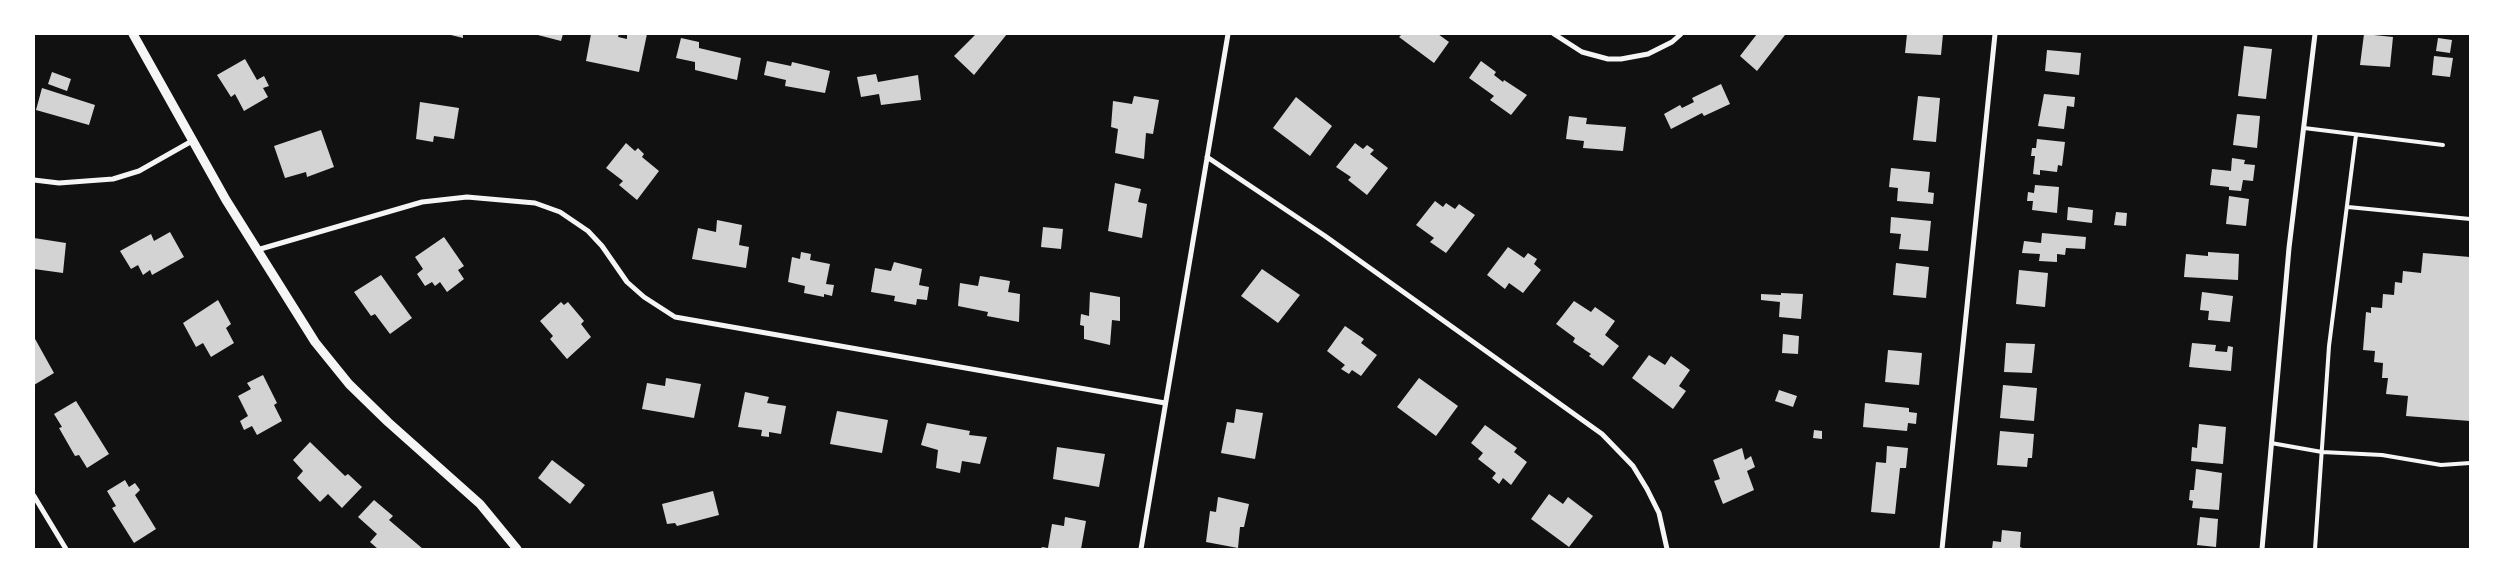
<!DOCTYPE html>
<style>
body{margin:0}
#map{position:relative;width:2504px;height:583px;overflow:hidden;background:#111;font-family:Inter,sans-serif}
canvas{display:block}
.frame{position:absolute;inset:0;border:35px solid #fff;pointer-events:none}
</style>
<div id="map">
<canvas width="2504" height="583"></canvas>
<div class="frame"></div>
</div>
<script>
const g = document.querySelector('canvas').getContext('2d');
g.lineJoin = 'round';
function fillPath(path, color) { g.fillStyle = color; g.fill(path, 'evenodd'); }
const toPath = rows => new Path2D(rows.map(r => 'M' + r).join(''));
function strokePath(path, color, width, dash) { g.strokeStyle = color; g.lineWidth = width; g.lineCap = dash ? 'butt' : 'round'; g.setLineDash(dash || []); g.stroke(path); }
fillPath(toPath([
 [447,34,463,34,463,38],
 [534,34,563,34,561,41],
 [591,34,619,34,618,37,627,39,627,34,647,34,639,72,586,61],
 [976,34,1007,34,974,75,954,56],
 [1402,34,1438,34,1449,42,1434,63,1399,37],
 [1757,34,1785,35,1757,71,1740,56],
 [1907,34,1943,34,1941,55,1905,53],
 [2364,34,2393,37,2390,67,2360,65],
 [681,38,699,42,699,48,741,58,737,80,695,70,695,62,676,58],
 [2438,38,2452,40,2450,53,2436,51],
 [2244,46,2272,49,2266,99,2238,96],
 [2047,50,2081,53,2079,75,2045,71],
 [2434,56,2453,58,2450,77,2432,75],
 [245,59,257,80,264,76,269,86,263,88,268,97,244,111,235,94,231,97,217,75],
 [767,61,791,66,792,62,830,71,825,93,785,86,786,80,764,75],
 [1481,61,1496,72,1494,75,1503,82,1504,80,1527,95,1511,115,1490,100,1494,96,1469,78],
 [52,72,71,79,67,91,48,84],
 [876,74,878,82,918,75,921,100,881,105,879,94,861,97,857,77],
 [1721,84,1730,104,1704,116,1702,113,1671,129,1664,114,1680,105,1682,108,1694,102,1692,98],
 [42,88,95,105,89,125,36,110],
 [2044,94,2075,97,2074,107,2067,106,2064,129,2038,126],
 [1134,96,1159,100,1153,134,1146,133,1144,159,1115,153,1118,129,1111,127,1113,101,1132,104],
 [1918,96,1940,98,1936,142,1913,140],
 [1296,97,1332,126,1310,156,1273,128],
 [420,102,459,108,454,139,434,136,433,142,416,139],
 [2237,114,2260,116,2257,148,2233,145],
 [1569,116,1587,118,1586,124,1626,127,1623,151,1583,148,1584,141,1566,139],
 [321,130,334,167,307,177,306,172,285,178,274,146],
 [2037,139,2065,142,2062,166,2058,165,2057,172,2040,170,2040,175,2033,174,2035,156,2031,156,2032,148,2036,148],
 [626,143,635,151,638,148,644,154,642,157,659,171,637,200,619,185,623,181,606,168],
 [1355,143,1363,149,1367,145,1374,150,1370,154,1388,168,1367,195,1348,180,1351,177,1336,167],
 [2232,158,2245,160,2244,164,2255,165,2253,181,2243,180,2241,191,2229,190,2229,187,2210,185,2212,169,2231,171],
 [1891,168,1930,172,1928,192,1934,193,1933,204,1897,201,1898,188,1889,187],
 [1115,183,1141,189,1138,202,1147,204,1142,238,1108,231],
 [2035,185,2059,187,2057,213,2032,210,2033,201,2027,201,2028,192,2034,193],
 [2229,196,2249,199,2246,226,2226,224],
 [1435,201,1443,207,1446,203,1455,209,1459,204,1475,215,1446,253,1430,242,1434,238,1416,225],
 [2068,207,2093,210,2092,223,2067,220],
 [2116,212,2127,213,2126,226,2114,225],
 [1891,217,1931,221,1928,251,1899,249,1901,234,1890,233],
 [717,220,742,225,739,245,749,247,746,268,692,259,698,228,716,232],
 [1043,227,1063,229,1061,249,1041,247],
 [170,232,184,257,152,275,150,270,143,275,138,265,131,269,120,251,151,234,154,241],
 [2042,233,2086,237,2085,249,2066,248,2065,255,2057,254,2057,262,2039,261,2040,254,2022,253,2024,241,2041,243],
 [444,237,464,266,458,270,464,279,447,292,440,282,435,286,432,282,425,286,417,274,423,269,415,257],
 [34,238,66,243,63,273,34,269],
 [1508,247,1524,258,1528,253,1537,259,1534,264,1541,270,1523,293,1509,283,1505,289,1487,275],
 [801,252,811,254,810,260,830,264,826,284,834,285,832,296,824,294,824,297,804,293,805,286,788,282,792,257,800,259],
 [2208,252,2239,254,2238,280,2184,277,2186,254,2208,256],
 [2423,253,2470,257,2470,421,2406,416,2408,396,2386,394,2388,378,2382,378,2383,363,2374,362,2375,351,2363,350,2366,312,2371,313,2371,307,2382,308,2383,294,2394,295,2395,282,2402,283,2403,271,2421,273],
 [894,262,922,269,919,285,929,287,927,300,917,299,916,305,894,301,895,296,871,292,875,268,891,271],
 [1896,263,1929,267,1926,298,1893,295],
 [1262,269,1300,295,1278,323,1241,296],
 [2019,270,2048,273,2045,307,2016,304],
 [381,275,412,318,390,334,375,314,371,316,354,292],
 [980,276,1010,281,1008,292,1020,294,1019,322,987,316,988,312,958,306,960,283,978,286],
 [1090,292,1120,297,1120,321,1112,320,1110,345,1084,339,1084,326,1080,325,1081,314,1089,316],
 [2202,292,2233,296,2230,322,2208,320,2209,311,2200,310],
 [1781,293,1803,294,1801,319,1779,317,1780,302,1761,300,1761,294,1781,295],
 [218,300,231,324,226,328,234,343,211,357,203,343,196,347,183,323],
 [1574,301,1591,312,1595,307,1615,321,1605,335,1619,346,1603,366,1589,356,1591,354,1573,342,1575,338,1556,324],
 [561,302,564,305,568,302,584,321,581,324,591,337,567,359,550,339,553,336,540,321],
 [1345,326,1364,339,1361,343,1377,355,1361,376,1352,370,1349,374,1341,369,1345,365,1327,351],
 [1783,334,1799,336,1798,354,1782,353],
 [34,337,54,373,34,385],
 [2006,343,2035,344,2032,373,2004,372],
 [2192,343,2216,345,2215,351,2227,352,2228,346,2233,347,2231,371,2189,367],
 [1888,350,1922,353,1919,385,1885,382],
 [1649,355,1665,365,1671,356,1690,370,1679,386,1686,391,1673,409,1632,378],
 [263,375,277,403,274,405,282,421,257,435,252,426,244,430,240,421,248,416,238,396,251,389,247,383],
 [666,378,701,384,694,418,642,409,647,383,665,386],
 [1419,378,1458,406,1436,436,1397,407],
 [2003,385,2037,388,2034,421,2000,418],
 [1779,390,1797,396,1793,407,1775,401],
 [745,392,769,397,767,403,786,406,781,434,769,432,769,437,761,436,762,430,738,427],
 [76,401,109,454,87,468,79,455,75,456,59,428,62,427,54,414],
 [1865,403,1909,408,1909,412,1917,413,1916,424,1908,423,1907,431,1863,427],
 [1236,409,1263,413,1255,459,1221,453,1227,422,1234,423],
 [837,411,888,420,882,453,830,444],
 [927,423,970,431,969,435,987,437,980,464,962,461,960,473,936,468,938,450,921,445],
 [2199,424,2226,427,2223,464,2191,461,2192,447,2197,448],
 [1485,425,1517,448,1514,452,1527,462,1511,485,1503,478,1499,484,1492,478,1496,473,1478,459,1483,453,1471,443],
 [1814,430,1822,431,1822,439,1813,438],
 [2000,431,2034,434,2032,458,2028,458,2027,467,1997,465],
 [310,442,345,476,348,474,362,487,342,508,328,494,320,502,297,478,303,471,293,460],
 [1887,446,1908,448,1906,468,1900,468,1895,514,1871,512,1876,462,1886,463],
 [1057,447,1105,454,1099,487,1053,479],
 [1742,448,1745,460,1751,456,1755,467,1747,471,1754,490,1723,504,1714,481,1720,479,1713,460],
 [552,460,585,485,570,504,538,478],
 [2196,469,2222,473,2219,510,2192,508,2193,501,2189,500,2190,490,2194,490],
 [125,480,129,487,135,483,140,490,135,495,156,529,134,543,112,508,116,506,107,491],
 [713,491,719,515,677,526,675,523,667,524,662,504],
 [1549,494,1563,504,1568,497,1593,516,1569,547,1531,519],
 [1218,497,1249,504,1244,527,1240,527,1238,548,1206,542,1210,511,1216,512],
 [374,500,393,516,389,520,423,549,378,549,370,542,377,534,358,517],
 [1065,517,1086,521,1081,549,1041,549,1042,547,1048,548,1052,524,1064,526],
 [2200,517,2218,519,2216,547,2197,545],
 [2002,530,2021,532,2020,547,2025,549,1992,549,1993,541,2001,542]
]), '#d3d3d3');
strokePath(toPath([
 [2304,128,2443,145],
 [2348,207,2470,219],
 [2271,443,2322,452,2382,455,2441,465,2470,463],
 [2315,549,2329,346,2356,135]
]), '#f5f5f5', 4);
strokePath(toPath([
 [1554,34,1582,52,1608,59,1621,59,1648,54,1672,42,1681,34],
 [1207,157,1325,236,1602,434,1633,466,1647,489,1659,513,1667,549],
 [34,180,59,183,113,179,139,171,192,141],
 [257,250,422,202,467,197,535,203,560,212,588,231,602,246,627,282,644,297,675,317,1165,403],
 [34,496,66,549],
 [1141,549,1228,34],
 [1942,549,1995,34],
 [2262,549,2289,248,2315,34]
]), '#f5f5f5', 5);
strokePath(toPath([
 [133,34,226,200,315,342,349,384,388,422,480,504,517,549]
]), '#f5f5f5', 9);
</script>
